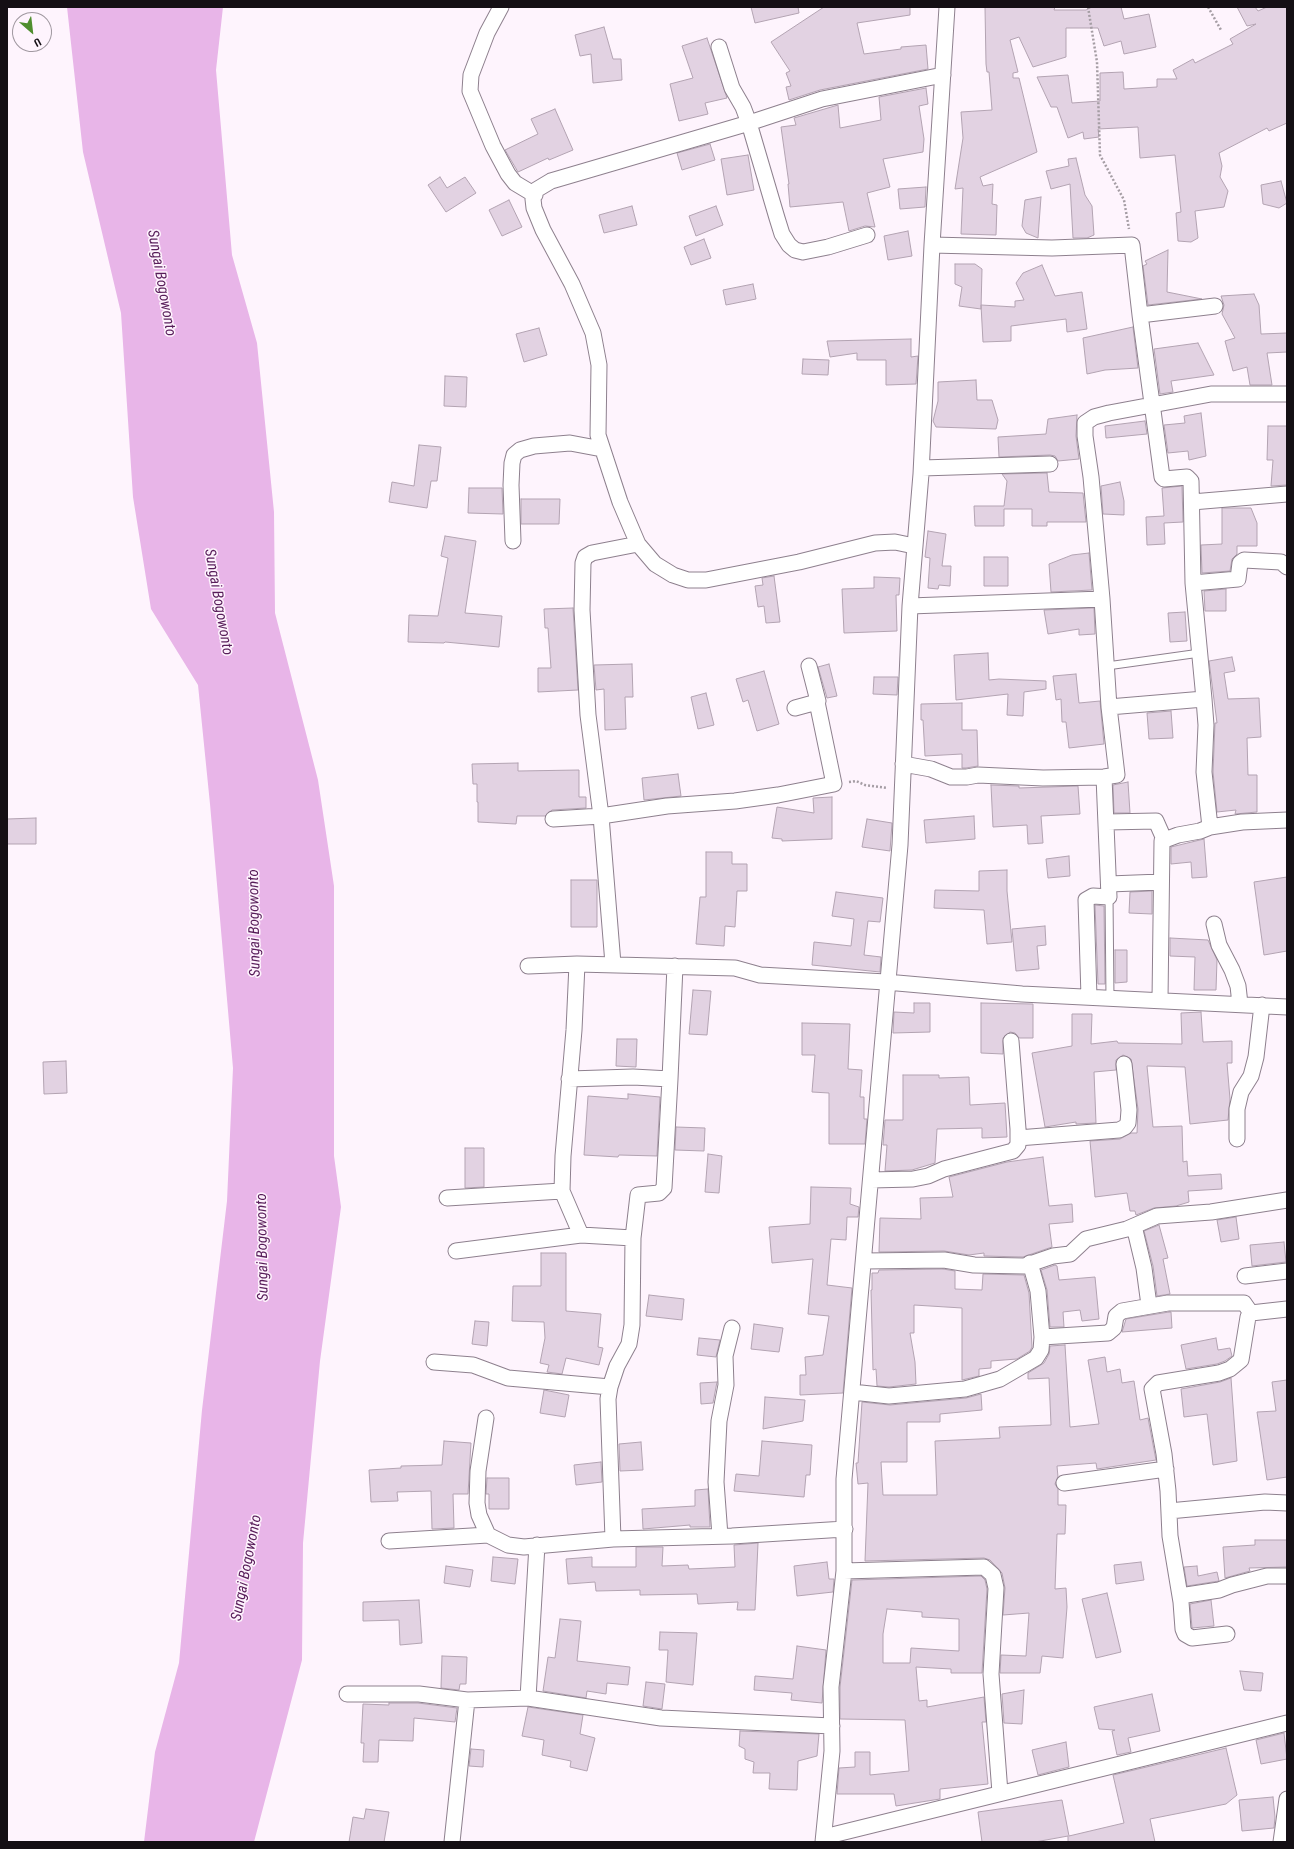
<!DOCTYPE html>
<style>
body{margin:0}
#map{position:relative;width:1294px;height:1849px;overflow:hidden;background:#fef4fd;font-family:"Roboto Condensed",sans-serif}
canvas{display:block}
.frame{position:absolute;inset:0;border:8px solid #140f14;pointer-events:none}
.north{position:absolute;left:12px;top:12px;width:40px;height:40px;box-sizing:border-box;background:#fef4fd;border:1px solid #a098a0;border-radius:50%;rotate:152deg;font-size:11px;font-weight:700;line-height:16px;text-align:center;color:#140f14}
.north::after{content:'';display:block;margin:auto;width:14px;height:18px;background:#4f8e2e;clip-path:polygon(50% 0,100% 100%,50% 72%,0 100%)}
</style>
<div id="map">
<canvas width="1294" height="1849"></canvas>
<div class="frame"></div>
<div class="north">U</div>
</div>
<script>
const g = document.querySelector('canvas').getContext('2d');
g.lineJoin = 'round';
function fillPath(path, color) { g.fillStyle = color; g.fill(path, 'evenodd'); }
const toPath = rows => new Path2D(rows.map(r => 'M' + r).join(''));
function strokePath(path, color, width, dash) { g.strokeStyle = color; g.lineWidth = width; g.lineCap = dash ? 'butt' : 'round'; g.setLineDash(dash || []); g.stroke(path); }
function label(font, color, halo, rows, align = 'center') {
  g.font = font + ' "Roboto Condensed",sans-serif'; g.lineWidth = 3; g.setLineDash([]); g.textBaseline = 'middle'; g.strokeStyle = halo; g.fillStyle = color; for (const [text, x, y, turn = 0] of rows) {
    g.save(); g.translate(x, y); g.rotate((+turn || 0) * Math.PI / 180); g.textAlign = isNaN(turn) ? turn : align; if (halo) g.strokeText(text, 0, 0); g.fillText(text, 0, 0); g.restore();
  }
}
fillPath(toPath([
 [67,7,223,7,216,70,232,255,257,343,274,512,275,613,318,780,334,886,334,1156,341,1207,320,1361,303,1543,302,1660,254,1842,144,1842,155,1752,179,1663,202,1410,227,1201,233,1068,210,804,198,685,151,609,133,497,121,313,83,152]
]), '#e8b5e8');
const building = toPath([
 [751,7,798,7,799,13,755,23,751,7],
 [824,7,910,7,910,15,857,23,864,54,901,49,901,47,926,45,928,69,820,90,789,100,786,87,791,86,786,73,790,71,771,42,824,7],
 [985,7,1055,7,1054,10,1086,10,1092,7,1121,7,1124,19,1149,14,1156,47,1124,54,1121,41,1104,46,1098,28,1066,28,1066,57,1033,67,1019,37,1010,40,1018,72,1013,73,1013,78,1019,78,1037,152,980,177,983,186,993,184,992,204,997,205,996,235,961,234,963,188,955,189,963,138,961,112,992,110,989,72,987,72,986,64,985,7],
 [1237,7,1255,7,1258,11,1267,7,1287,7,1287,123,1269,131,1267,128,1219,153,1222,166,1220,177,1228,191,1224,207,1195,211,1198,238,1191,242,1178,241,1176,213,1181,212,1175,155,1140,158,1138,127,1098,129,1099,137,1084,139,1083,132,1068,138,1057,107,1051,107,1037,77,1068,75,1072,103,1100,101,1100,73,1123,72,1124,89,1157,87,1157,79,1177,79,1173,70,1193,59,1195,63,1233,44,1230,39,1256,24,1247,26,1237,7],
 [604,27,613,59,621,59,622,80,593,83,591,54,580,56,575,35,604,27],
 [707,38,727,98,705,103,708,114,679,121,670,84,693,78,682,46,707,38],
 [926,88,928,104,919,106,924,139,923,152,883,159,890,187,867,193,875,227,865,226,849,231,843,202,790,207,788,184,789,184,781,127,796,125,794,118,838,105,840,128,881,120,879,97,926,88],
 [555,109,573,150,549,160,548,158,518,172,505,150,538,134,531,119,555,109],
 [710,144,715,160,682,170,677,153,710,144],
 [748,155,754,190,727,195,721,159,748,155],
 [1076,158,1085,195,1092,206,1094,235,1087,238,1073,238,1070,184,1051,189,1046,171,1069,166,1068,159,1076,158],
 [440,177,447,188,465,177,476,193,446,212,428,185,440,177],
 [1281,181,1287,203,1279,208,1263,204,1261,185,1281,181],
 [926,187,925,207,900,209,898,189,926,187],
 [1041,197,1038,238,1026,233,1022,226,1025,200,1041,197],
 [509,200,522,227,502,236,489,210,509,200],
 [632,206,637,225,604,233,599,215,632,206],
 [716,206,723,225,696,236,689,216,716,206],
 [908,231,912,256,888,260,884,236,908,231],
 [704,239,711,258,691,265,684,247,704,239],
 [1168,250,1167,292,1202,299,1148,305,1143,266,1147,264,1145,261,1168,250],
 [955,264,975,264,982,269,981,309,959,306,962,287,955,284,955,264],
 [1042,265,1055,296,1082,292,1087,329,1067,332,1066,319,1011,326,1011,341,983,342,981,305,1015,307,1015,301,1024,300,1016,283,1023,273,1042,265],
 [753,284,756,299,726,305,723,290,753,284],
 [1254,294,1259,305,1261,334,1287,333,1287,352,1267,353,1272,385,1250,385,1247,367,1233,371,1225,341,1235,338,1222,314,1224,305,1221,296,1254,294],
 [1133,327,1138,368,1105,370,1087,374,1083,338,1133,327],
 [539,328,547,355,524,362,516,334,539,328],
 [911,339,911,357,918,356,916,384,886,385,886,360,857,360,857,353,830,357,827,341,911,339],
 [1198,343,1214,375,1171,381,1173,392,1160,394,1154,349,1198,343],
 [803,359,829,360,828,375,802,374,803,359],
 [445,376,467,377,466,407,444,406,445,376],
 [976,380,977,400,992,400,998,420,996,429,936,427,933,421,938,401,938,382,976,380],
 [1201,413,1206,456,1189,460,1188,451,1168,453,1164,425,1185,423,1184,416,1201,413],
 [1077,415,1076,436,1079,459,1058,461,1055,456,1050,455,999,457,998,437,1046,434,1048,419,1077,415],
 [1145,421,1147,434,1106,438,1105,426,1145,421],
 [1268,426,1287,426,1287,485,1271,486,1273,460,1267,460,1268,426],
 [419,445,441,447,437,481,431,481,427,508,389,502,392,482,414,486,419,445],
 [1047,473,1049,492,1083,493,1086,522,1047,522,1047,526,1032,526,1032,509,1004,509,1004,526,975,526,974,506,1004,506,1007,481,1002,474,1047,473],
 [1120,482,1124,501,1124,515,1103,514,1101,486,1120,482],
 [1182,486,1183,522,1164,523,1165,544,1147,545,1146,517,1164,516,1162,488,1182,486],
 [469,488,502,488,503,514,468,513,469,488],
 [521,499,560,499,559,524,521,524,521,499],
 [1222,508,1251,508,1257,523,1257,546,1237,546,1237,554,1232,559,1230,571,1202,573,1201,545,1222,544,1222,508],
 [928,531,946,534,942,566,951,566,950,586,939,585,938,589,928,588,930,558,925,557,928,531],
 [445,536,476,541,465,613,502,616,499,647,445,642,444,643,408,642,409,615,438,616,448,558,441,556,445,536],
 [1089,553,1092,590,1051,592,1049,564,1072,555,1089,553],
 [984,557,1008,557,1008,586,984,586,984,557],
 [774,576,780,622,766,623,764,606,758,607,755,586,763,585,762,578,774,576],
 [874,577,900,578,899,595,896,595,897,631,844,633,842,589,874,588,874,577],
 [1226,589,1226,611,1205,611,1204,591,1226,589],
 [573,608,578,690,538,692,538,668,551,668,548,628,545,628,544,609,573,608],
 [1094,608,1095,634,1079,635,1079,629,1048,634,1044,610,1094,608],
 [1185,612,1187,641,1170,642,1168,613,1185,612],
 [988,653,989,680,999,679,1046,681,1046,689,1024,692,1023,716,1007,715,1008,694,956,700,954,655,988,653],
 [1232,657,1235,671,1224,673,1228,699,1259,698,1261,737,1247,738,1248,775,1257,775,1257,812,1235,814,1236,810,1217,812,1213,772,1215,723,1217,723,1209,661,1232,657],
 [632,664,633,697,625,697,626,729,605,730,604,689,596,690,594,665,632,664],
 [829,664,837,696,827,698,818,667,829,664],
 [764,671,779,724,757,731,748,700,743,702,736,679,764,671],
 [1076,674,1079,703,1100,701,1104,744,1069,748,1066,722,1062,722,1061,699,1056,700,1053,676,1076,674],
 [874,677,898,677,897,695,873,694,874,677],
 [706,693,714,725,698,729,691,697,706,693],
 [962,703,962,730,977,730,978,766,966,768,962,768,962,754,925,756,923,720,921,720,921,704,962,703],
 [1171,711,1173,738,1149,739,1147,713,1171,711],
 [518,763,518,771,579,770,579,797,586,797,586,808,552,810,545,816,517,816,516,824,478,822,478,802,477,802,477,784,473,784,472,764,518,763],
 [678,774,681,796,644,800,642,778,678,774],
 [1128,782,1130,813,1114,813,1113,785,1128,782],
 [991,785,1019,786,1019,788,1078,786,1080,814,1041,816,1043,843,1028,844,1027,825,993,827,991,785],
 [832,797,832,839,782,841,782,839,772,838,777,807,814,813,813,798,832,797],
 [974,816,975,839,926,843,924,820,974,816],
 [36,818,36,844,7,844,7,819,36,818],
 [867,819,892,823,890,851,862,847,867,819],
 [1204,839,1207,877,1192,878,1191,862,1171,864,1171,847,1204,839],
 [706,852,732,852,732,864,747,864,747,891,737,891,735,927,725,926,724,946,696,944,700,897,706,897,706,852],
 [1069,856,1070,876,1048,878,1046,859,1069,856],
 [1007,870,1007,891,1012,942,987,944,984,910,934,908,935,890,979,891,979,871,1007,870],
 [1287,877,1287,951,1264,955,1254,882,1287,877],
 [571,880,597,880,597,927,571,927,571,880],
 [1152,891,1152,914,1129,913,1130,892,1152,891],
 [836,892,883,898,880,922,868,921,864,955,881,957,880,972,812,965,814,942,851,946,854,919,832,916,836,892],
 [1095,905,1104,906,1105,984,1098,984,1095,905],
 [1045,926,1046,945,1037,946,1039,969,1016,971,1012,929,1045,926],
 [1170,938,1208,940,1217,960,1216,990,1194,990,1195,957,1170,956,1170,938],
 [1115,950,1127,950,1127,982,1115,983,1115,950],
 [693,990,711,991,707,1035,689,1034,693,990],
 [914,1003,930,1003,930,1032,893,1033,894,1012,914,1013,914,1003],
 [981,1003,1033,1004,1033,1038,1019,1038,1015,1033,1010,1032,1003,1038,1003,1054,981,1053,981,1003],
 [1201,1012,1203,1042,1232,1041,1232,1063,1227,1063,1230,1099,1228,1120,1190,1124,1185,1067,1147,1066,1153,1127,1182,1126,1183,1162,1187,1161,1188,1176,1221,1174,1222,1189,1188,1191,1189,1202,1176,1206,1154,1208,1136,1215,1135,1211,1130,1211,1127,1193,1095,1197,1090,1141,1120,1139,1131,1133,1137,1133,1138,1109,1131,1059,1123,1055,1116,1060,1116,1070,1094,1072,1096,1123,1076,1124,1076,1122,1045,1127,1032,1053,1072,1046,1072,1014,1092,1014,1091,1044,1117,1041,1118,1043,1182,1044,1181,1013,1201,1012],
 [802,1023,850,1024,848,1069,862,1070,860,1097,864,1097,864,1119,867,1119,865,1144,829,1144,829,1093,812,1092,815,1055,802,1055,802,1023],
 [617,1039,637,1039,636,1067,616,1066,617,1039],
 [66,1061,67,1093,44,1094,43,1062,66,1061],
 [903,1075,939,1075,939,1078,969,1077,970,1105,1005,1103,1007,1137,982,1138,982,1128,937,1129,935,1163,912,1170,885,1171,887,1145,883,1145,885,1120,903,1120,903,1075],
 [628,1094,660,1097,657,1156,619,1155,618,1157,584,1155,588,1096,628,1099,628,1094],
 [676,1127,705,1128,704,1151,675,1150,676,1127],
 [465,1148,484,1148,484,1187,465,1188,465,1148],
 [708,1154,722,1156,719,1193,705,1192,708,1154],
 [1043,1157,1049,1206,1072,1204,1073,1222,1049,1224,1052,1247,1023,1257,984,1256,984,1253,969,1255,944,1251,879,1252,880,1218,921,1219,920,1198,953,1197,949,1177,1007,1162,1043,1157],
 [811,1187,851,1188,850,1204,859,1207,858,1217,847,1217,846,1240,831,1239,827,1285,852,1288,843,1393,800,1395,800,1375,806,1375,805,1357,823,1355,829,1316,808,1314,813,1259,772,1263,769,1227,810,1224,811,1187],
 [1236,1217,1239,1239,1221,1242,1217,1220,1236,1217],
 [1159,1225,1168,1258,1163,1259,1170,1294,1157,1296,1153,1266,1144,1231,1159,1225],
 [1284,1242,1286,1262,1252,1266,1250,1245,1284,1242],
 [541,1253,566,1253,566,1311,601,1314,598,1347,603,1348,599,1365,566,1358,562,1374,547,1372,549,1365,540,1363,545,1338,544,1322,512,1321,513,1286,541,1286,541,1253],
 [1055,1265,1057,1266,1059,1280,1095,1277,1099,1319,1082,1321,1080,1310,1063,1312,1064,1327,1050,1327,1047,1290,1041,1270,1055,1265],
 [943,1269,955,1271,955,1289,982,1290,983,1274,1024,1275,1029,1293,1032,1347,1030,1351,1017,1359,991,1361,991,1368,979,1369,979,1376,962,1380,962,1308,914,1305,914,1333,910,1333,915,1362,916,1384,889,1387,877,1386,876,1369,873,1370,871,1290,872,1290,872,1273,878,1273,879,1270,943,1269],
 [649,1295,684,1299,682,1320,646,1316,649,1295],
 [1169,1312,1171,1312,1172,1328,1122,1332,1126,1319,1169,1312],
 [475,1321,489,1322,487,1346,472,1344,475,1321],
 [754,1324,783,1328,779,1352,751,1349,754,1324],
 [699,1338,720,1340,716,1357,697,1355,699,1338],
 [1216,1338,1218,1350,1230,1348,1232,1356,1225,1361,1217,1364,1186,1369,1181,1345,1216,1338],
 [1065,1345,1070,1427,1099,1424,1088,1360,1105,1357,1107,1372,1120,1369,1122,1383,1134,1381,1140,1420,1148,1418,1156,1460,1097,1469,1096,1463,1057,1466,1058,1477,1055,1484,1058,1489,1058,1505,1066,1505,1065,1534,1057,1534,1055,1589,1066,1588,1067,1607,1063,1658,1042,1656,1040,1673,1000,1673,1001,1655,1026,1656,1029,1613,1003,1615,1005,1588,1002,1573,990,1560,984,1558,865,1561,868,1483,858,1484,856,1463,858,1463,862,1402,890,1405,966,1398,981,1394,982,1410,940,1414,940,1422,907,1422,907,1462,881,1462,883,1495,937,1495,935,1441,1000,1438,999,1427,1051,1425,1049,1378,1028,1379,1028,1373,1044,1363,1049,1354,1050,1346,1065,1345],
 [1231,1378,1237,1461,1213,1465,1207,1414,1184,1417,1181,1389,1220,1382,1231,1378],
 [1287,1380,1287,1477,1267,1480,1257,1412,1276,1411,1272,1382,1287,1380],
 [717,1382,713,1403,701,1404,700,1383,717,1382],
 [544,1390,569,1395,565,1417,540,1413,544,1390],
 [765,1397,805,1400,803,1421,763,1429,765,1397],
 [444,1441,471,1443,468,1494,453,1494,454,1528,432,1529,431,1491,397,1492,398,1501,371,1502,369,1470,401,1468,401,1466,442,1465,444,1441],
 [762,1441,812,1445,810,1475,806,1475,804,1497,734,1491,736,1474,759,1476,762,1441],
 [641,1442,643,1470,620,1471,619,1444,641,1442],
 [601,1462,602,1482,576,1485,574,1465,601,1462],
 [487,1478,509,1478,509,1509,489,1509,489,1494,486,1494,487,1478],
 [708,1489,710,1527,690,1527,690,1525,643,1529,642,1509,695,1506,695,1490,708,1489],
 [1255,1540,1287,1540,1287,1567,1249,1568,1250,1571,1225,1578,1223,1547,1255,1545,1255,1540],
 [758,1543,755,1610,737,1610,738,1602,698,1604,697,1594,640,1595,640,1590,596,1591,595,1582,568,1584,566,1559,592,1557,592,1567,636,1567,636,1547,663,1547,662,1566,688,1565,689,1569,735,1567,734,1545,758,1543],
 [493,1557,518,1559,515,1584,491,1581,493,1557],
 [827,1562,829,1579,834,1579,833,1592,797,1596,794,1566,827,1562],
 [1141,1562,1144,1580,1116,1584,1114,1565,1141,1562],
 [446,1566,473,1570,470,1587,444,1583,446,1566],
 [1197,1566,1198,1576,1217,1572,1219,1581,1187,1586,1184,1567,1197,1566],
 [981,1576,985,1580,987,1589,982,1673,951,1673,951,1669,916,1667,919,1701,927,1700,927,1707,984,1697,986,1722,982,1722,988,1784,940,1789,940,1799,896,1806,894,1794,837,1794,839,1768,855,1767,855,1752,870,1752,870,1775,909,1771,905,1720,840,1719,840,1687,852,1580,981,1576],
 [887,1609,922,1612,922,1617,959,1619,959,1651,911,1648,910,1663,883,1663,883,1634,887,1609],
 [1107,1593,1121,1652,1096,1658,1082,1599,1107,1593],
 [419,1600,422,1643,400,1645,399,1620,363,1621,363,1602,419,1600],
 [1211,1600,1214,1626,1192,1628,1190,1604,1211,1600],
 [560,1619,581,1621,577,1661,630,1667,628,1685,607,1683,606,1694,587,1691,586,1698,543,1691,548,1657,555,1658,560,1619],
 [660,1632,697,1633,693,1685,666,1682,668,1650,659,1650,660,1632],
 [797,1646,826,1650,822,1703,791,1700,792,1693,754,1690,755,1676,793,1679,797,1646],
 [442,1656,467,1657,466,1684,460,1684,459,1690,441,1688,442,1656],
 [1240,1671,1263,1673,1261,1691,1244,1690,1240,1671],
 [646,1682,665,1684,662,1709,643,1706,646,1682],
 [1024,1690,1022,1724,1004,1723,1002,1694,1024,1690],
 [1152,1694,1160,1731,1128,1738,1131,1752,1117,1755,1112,1731,1115,1730,1099,1729,1094,1707,1152,1694],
 [389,1703,418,1703,457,1708,455,1722,414,1718,413,1741,379,1740,378,1762,363,1762,364,1743,361,1743,363,1704,389,1705,389,1703],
 [528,1707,583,1715,580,1734,595,1738,587,1771,570,1767,571,1761,542,1755,544,1740,522,1736,528,1707],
 [740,1731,819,1734,817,1756,798,1761,797,1790,769,1789,770,1773,753,1773,754,1762,745,1759,745,1749,739,1746,740,1731],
 [1284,1733,1287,1759,1261,1764,1256,1740,1284,1733],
 [1066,1742,1069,1767,1038,1775,1032,1750,1066,1742],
 [1226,1748,1237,1795,1226,1804,1150,1819,1155,1842,1068,1842,1068,1836,1035,1842,982,1842,978,1812,1062,1800,1069,1836,1124,1823,1113,1775,1226,1748],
 [471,1749,484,1750,483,1767,469,1766,471,1749],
 [1273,1797,1275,1817,1274,1828,1242,1831,1239,1800,1273,1797],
 [366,1809,389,1812,384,1842,349,1842,353,1817,364,1819,366,1809]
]);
fillPath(building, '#e2d2e2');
strokePath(building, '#b3a3b2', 1);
const lane = toPath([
 [1107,666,1200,653],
 [1109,897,1110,999]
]);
const street = toPath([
 [501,7,487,33,471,75,470,91,493,146,508,174,515,183,535,195],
 [719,47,732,88,743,107,749,123,777,218,782,234,789,245,795,250,803,252,828,247,867,235],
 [932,245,1052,248,1132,245,1140,315,1215,306],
 [1140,315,1162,477,1164,479,1187,477,1191,481,1193,583,1204,699,1206,725,1204,772,1210,827],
 [922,468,1050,464],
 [1192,502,1287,494],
 [513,541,511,485,512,463,514,455,520,450,534,446,570,443,602,449],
 [638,544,620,502,598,435,599,365,593,333,572,284,543,230,534,208,533,199,536,190,551,181,749,123,822,99,943,75],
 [1193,583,1238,579,1240,563,1244,560,1281,562,1287,567],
 [910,606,1102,599],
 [1109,707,1204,699],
 [795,708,817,702],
 [903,764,931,769,951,777,967,777,978,775,1043,778,1104,777,1117,775,1109,707,1102,599,1091,477,1085,436,1085,423,1094,417,1109,413,1211,394,1287,394],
 [553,819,601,816,667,806,735,801,778,795,834,784,817,702,818,701,809,666],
 [1107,822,1156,821,1164,839],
 [1109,884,1161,882],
 [1214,924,1219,945,1232,970,1238,986,1240,1004],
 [613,964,601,816,588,715,582,610,583,563,585,557,592,553,638,544,655,564,673,575,688,580,706,580,799,562,875,543,895,542,914,546],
 [528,966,577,964],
 [1089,997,1086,900,1093,896,1109,897,1104,777],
 [1160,1000,1162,841,1178,835,1200,831,1210,827,1242,822,1287,820],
 [569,1079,633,1077,670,1079,675,966],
 [1018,1138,1119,1130,1125,1127,1128,1123,1129,1110,1124,1064],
 [1237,1139,1237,1109,1241,1092,1251,1076,1256,1057,1262,1005],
 [871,1180,913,1179,928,1176,944,1169,1013,1151,1018,1145,1018,1129,1011,1041],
 [447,1198,562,1191],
 [1134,1226,1144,1268,1149,1305],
 [581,1235,562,1191,563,1156,574,1030,577,964,735,968,760,975,886,982,1022,994,1287,1007],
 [633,1238,638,1195,659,1193,664,1188,670,1079],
 [456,1251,581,1235,633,1238,632,1325,629,1344,617,1366,610,1387,608,1399,613,1539],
 [865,1261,944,1260,974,1265,1024,1266,1053,1256,1070,1254,1086,1239,1127,1229,1157,1216,1211,1212,1287,1200],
 [1245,1276,1287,1271],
 [1042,1337,1108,1333,1114,1328,1116,1316,1122,1311,1168,1303,1244,1303,1251,1313],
 [434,1362,473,1365,508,1378,610,1387],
 [852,1392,889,1396,965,1389,1000,1379,1036,1358,1041,1350,1042,1337,1038,1291,1030,1263],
 [486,1418,478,1471,477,1503,479,1515,488,1535,508,1545,524,1547,613,1539,732,1536,845,1529],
 [1064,1483,1166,1469],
 [1169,1511,1265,1502,1287,1503],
 [720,1536,716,1482,719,1421,726,1385,725,1356,732,1328],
 [389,1541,488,1535],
 [844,1571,984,1567,993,1575,996,1588,991,1674,1000,1793],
 [1180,1596,1219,1590,1232,1585,1267,1576,1287,1576],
 [1227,1634,1192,1638,1185,1634,1183,1629,1181,1602,1170,1536,1168,1491,1164,1454,1152,1389,1158,1383,1219,1373,1230,1369,1241,1360,1248,1317,1251,1313,1287,1309],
 [347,1694,419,1694,467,1700,528,1698,661,1718,832,1726],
 [528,1698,537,1545],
 [824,1837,1287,1723],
 [452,1842,467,1700],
 [823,1842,832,1751,831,1687,844,1571,844,1479,900,845,910,606,921,474,932,245,947,7],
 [1281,1842,1287,1799]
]);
strokePath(lane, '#8e808e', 9);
strokePath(street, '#8e808e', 17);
strokePath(toPath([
 [1088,7,1097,62,1100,155,1124,200,1129,229],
 [1208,7,1221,30],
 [849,782,856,781,865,785,887,788]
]), '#a59da4', 2.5, [2, 2]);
strokePath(lane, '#fff', 7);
strokePath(street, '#fff', 15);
label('italic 15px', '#581d5a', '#fef4fd', [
 ["Sungai Bogowonto",161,283,80],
 ["Sungai Bogowonto",218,602,80],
 ["Sungai Bogowonto",255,923,-91],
 ["Sungai Bogowonto",263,1247,-91],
 ["Sungai Bogowonto",247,1568,-79]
]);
</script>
